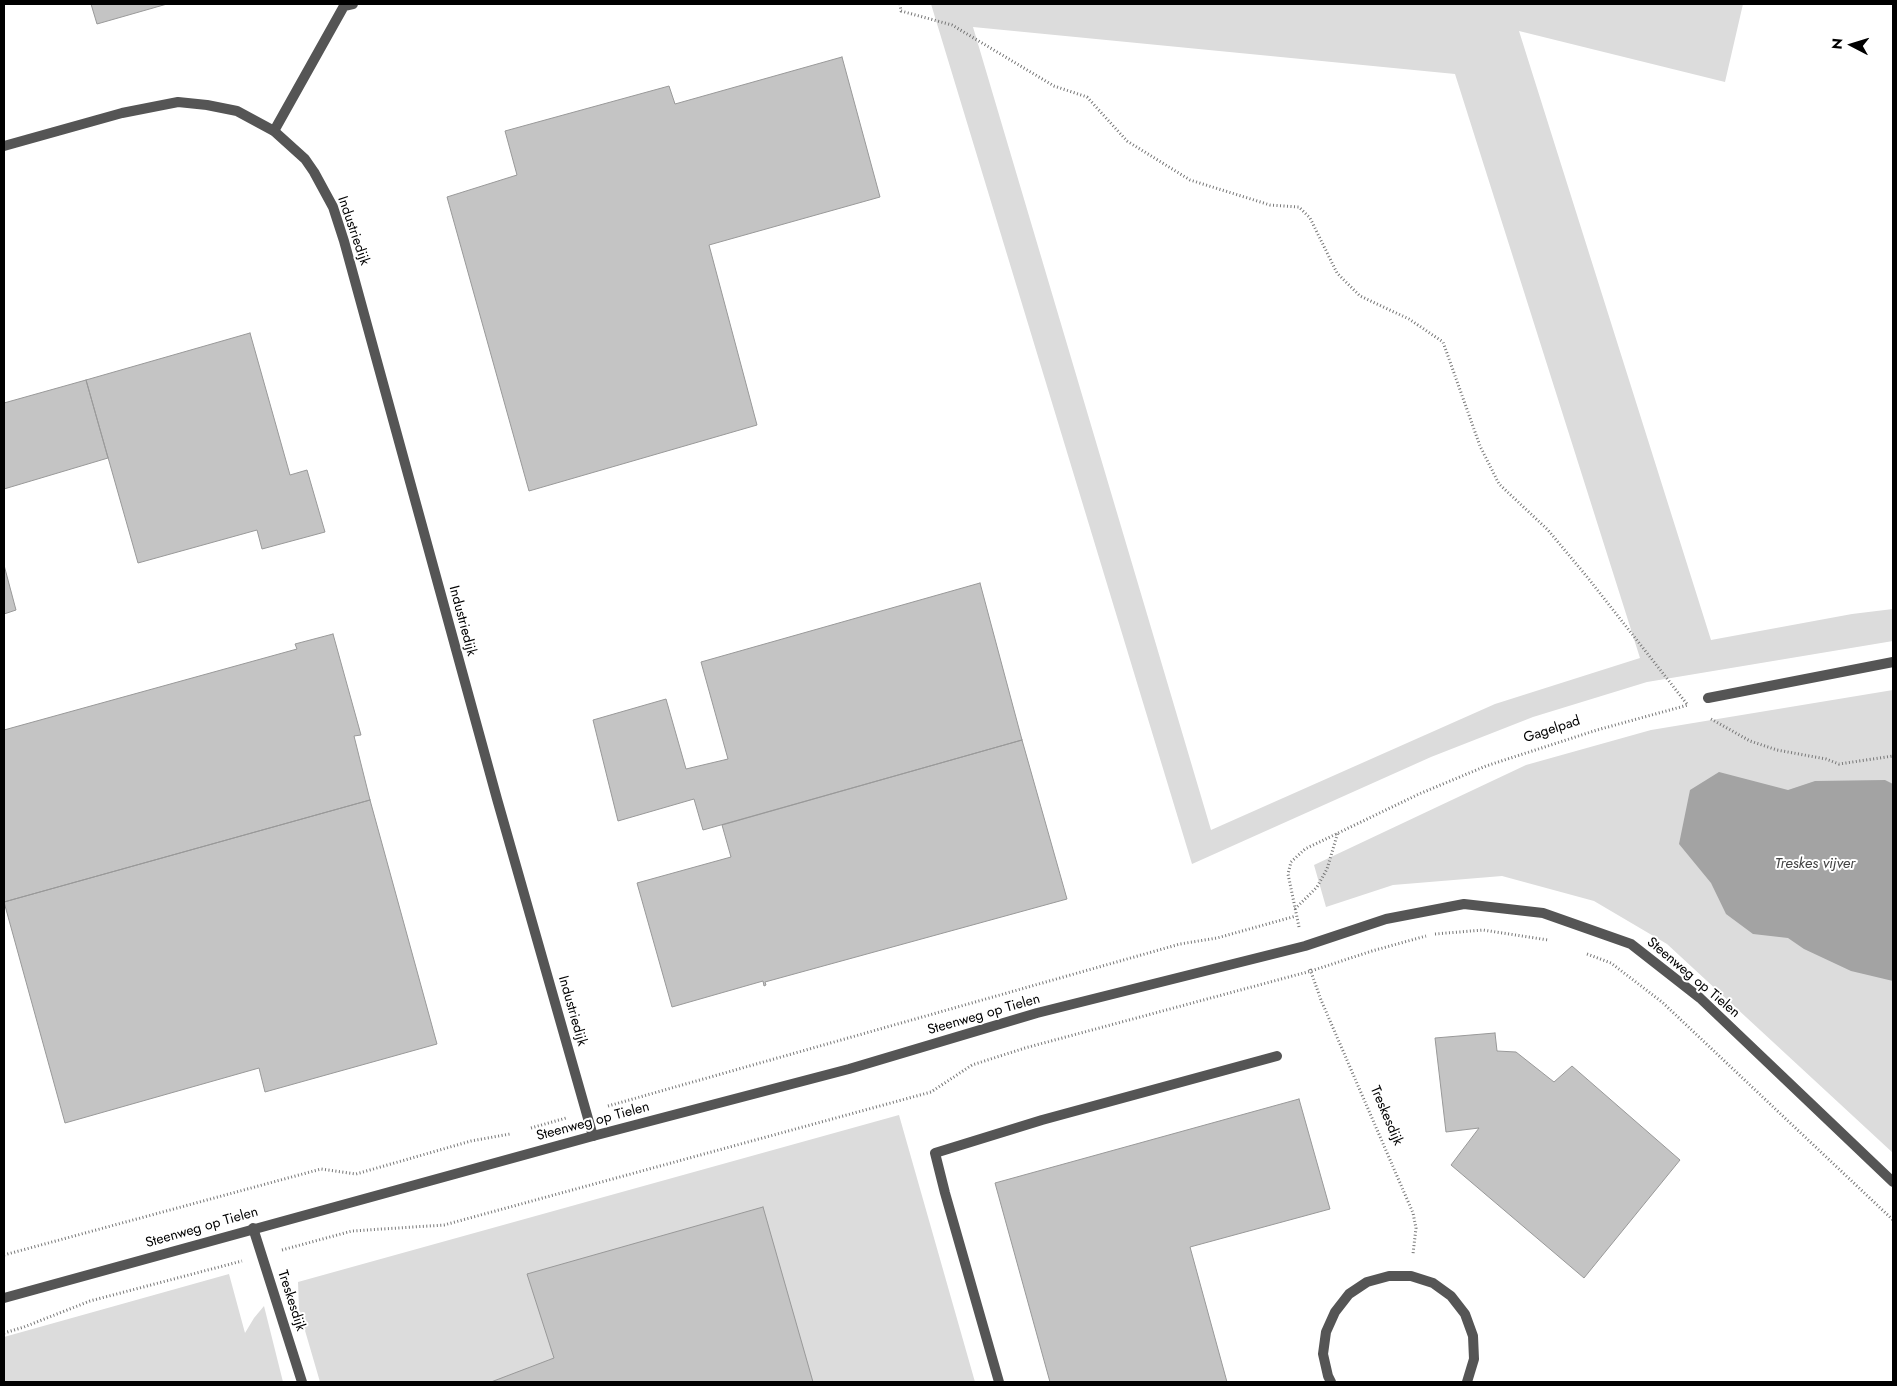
<!DOCTYPE html>
<style>
body{margin:0}
#map{position:relative;width:1897px;height:1386px;overflow:hidden;background:#fff;font-family:Jost,sans-serif}
canvas{display:block}
.frame{position:absolute;inset:0;border:5px solid #000;pointer-events:none}
.north{position:absolute;left:1827px;top:20px;width:50px;height:50px;-webkit-text-stroke:4px #fff;paint-order:stroke;rotate:275deg;font-size:14px;font-weight:700;line-height:20px;text-align:center;color:#000}
.north::after{content:'';display:block;margin:auto;width:18px;height:22px;background:#000;clip-path:polygon(50% 0,100% 100%,50% 72%,0 100%)}
</style>
<div id="map">
<canvas width="1897" height="1386"></canvas>
<div class="frame"></div>
<div class="north">N</div>
</div>
<script>
const g = document.querySelector('canvas').getContext('2d');
g.lineJoin = 'round';
function fillPath(path, color) { g.fillStyle = color; g.fill(path, 'evenodd'); }
const toPath = rows => new Path2D(rows.map(r => 'M' + r).join(''));
function strokePath(path, color, width, dash) { g.strokeStyle = color; g.lineWidth = width; g.lineCap = dash ? 'butt' : 'round'; g.setLineDash(dash || []); g.stroke(path); }
function label(font, color, halo, rows, align = 'center') {
  g.font = font + ' Jost,sans-serif'; g.lineWidth = 4; g.setLineDash([]); g.textBaseline = 'middle'; g.strokeStyle = halo; g.fillStyle = color; for (const [text, x, y, turn = 0] of rows) {
    g.save(); g.translate(x, y); g.rotate((+turn || 0) * Math.PI / 180); g.textAlign = isNaN(turn) ? turn : align; if (halo) g.strokeText(text, 0, 0); g.fillText(text, 0, 0); g.restore();
  }
}
fillPath(toPath([
 [931,4,1743,4,1725,82,1519,31,1711,640,1852,614,1893,609,1893,641,1647,682,1533,717,1431,757,1192,864],
 [973,27,1455,74,1640,658,1495,704,1211,830],
 [1893,690,1893,1153,1667,944,1594,901,1502,876,1393,885,1326,907,1314,865,1526,765,1651,730],
 [899,1115,975,1382,320,1382,299,1310,298,1282],
 [229,1274,245,1333,254,1318,264,1306,283,1382,4,1382,4,1337]
]), '#dcdcdc');
fillPath(toPath([
 [1719,772,1788,790,1815,781,1885,780,1893,784,1893,981,1851,971,1804,949,1788,938,1753,934,1726,914,1711,883,1679,844,1690,790]
]), '#a3a3a3');
const building = toPath([
 [91,4,167,4,97,24,91,4],
 [842,57,880,197,709,245,757,425,529,491,447,197,517,175,505,131,669,86,675,104,842,57],
 [250,333,290,475,307,470,325,532,262,549,257,530,138,563,86,380,250,333],
 [86,380,108,458,4,489,4,403,86,380],
 [4,565,16,610,4,614,4,565],
 [980,583,1022,740,703,830,694,799,618,821,593,720,666,699,686,769,728,759,701,662,980,583],
 [333,634,361,735,354,736,370,800,4,902,4,730,297,649,295,644,333,634],
 [1022,740,1067,899,765,982,766,985,764,986,763,981,672,1007,637,883,731,857,722,825,1022,740],
 [370,800,437,1044,265,1092,259,1068,65,1123,4,902,370,800],
 [1495,1033,1497,1051,1516,1052,1554,1082,1572,1066,1680,1160,1584,1278,1451,1165,1479,1128,1446,1132,1435,1038,1495,1033],
 [1299,1099,1330,1209,1190,1247,1227,1382,1050,1382,995,1183,1299,1099],
 [763,1207,813,1382,491,1382,554,1358,527,1274,763,1207]
]);
fillPath(building, '#c4c4c4');
strokePath(building, '#999', 1);
strokePath(toPath([
 [900,4,901,11,952,25,1054,86,1087,97,1127,141,1190,180,1270,205,1299,207,1310,218,1337,273,1360,296,1409,319,1443,342,1480,446,1499,484,1548,530,1588,578,1687,704],
 [1711,719,1750,741,1777,750,1826,759,1839,764,1893,756],
 [1295,909,1317,887,1327,869,1338,832],
 [1299,927,1288,874,1291,862,1305,849,1419,794,1486,766,1597,730,1688,705],
 [1435,934,1483,930,1548,940],
 [1587,954,1611,963,1662,1002,1893,1220],
 [1310,969,1321,1000,1413,1213,1416,1228,1413,1254],
 [608,1106,1180,944,1217,938,1296,916],
 [531,1128,566,1118],
 [282,1250,352,1231,444,1225,931,1092,972,1065,1025,1048,1311,971,1372,951,1426,936],
 [4,1255,321,1169,356,1174,471,1141,510,1134],
 [4,1333,24,1327,90,1301,242,1261]
]), '#777', 3, [1, 2.5]);
strokePath(toPath([
 [274,131,344,6,353,4],
 [999,1382,945,1193,935,1153,1042,1120,1277,1056]
]), '#555', 10);
strokePath(toPath([
 [4,146,122,113,178,102,207,105,237,111,274,131,305,159,314,172,333,207,344,241,497,799,593,1136],
 [1708,698,1893,662],
 [253,1228,302,1382],
 [1331,1382,1328,1376,1323,1354,1326,1332,1335,1312,1349,1294,1367,1282,1389,1276,1411,1276,1433,1283,1451,1296,1465,1314,1473,1336,1474,1359,1467,1382]
]), '#555', 10);
strokePath(toPath([
 [4,1298,593,1136,849,1069,1037,1013,1305,946,1386,919,1464,904,1543,913,1631,944,1700,998,1893,1182]
]), '#555', 10);
label('14px', '#000', '#fff', [
 ["Industriedijk",353,231,71],
 ["Industriedijk",462,621,75],
 ["Gagelpad",1552,730,-18],
 ["Steenweg op Tielen",1693,978,40],
 ["Industriedijk",572,1011,74],
 ["Steenweg op Tielen",984,1015,-16],
 ["Treskesdijk",1386,1116,67],
 ["Steenweg op Tielen",593,1122,-15],
 ["Steenweg op Tielen",202,1228,-16],
 ["Treskesdijk",291,1301,72]
]);
label('italic 15px', '#444', '#fff', [
 ["Treskes vijver",1815,864]
]);
</script>
